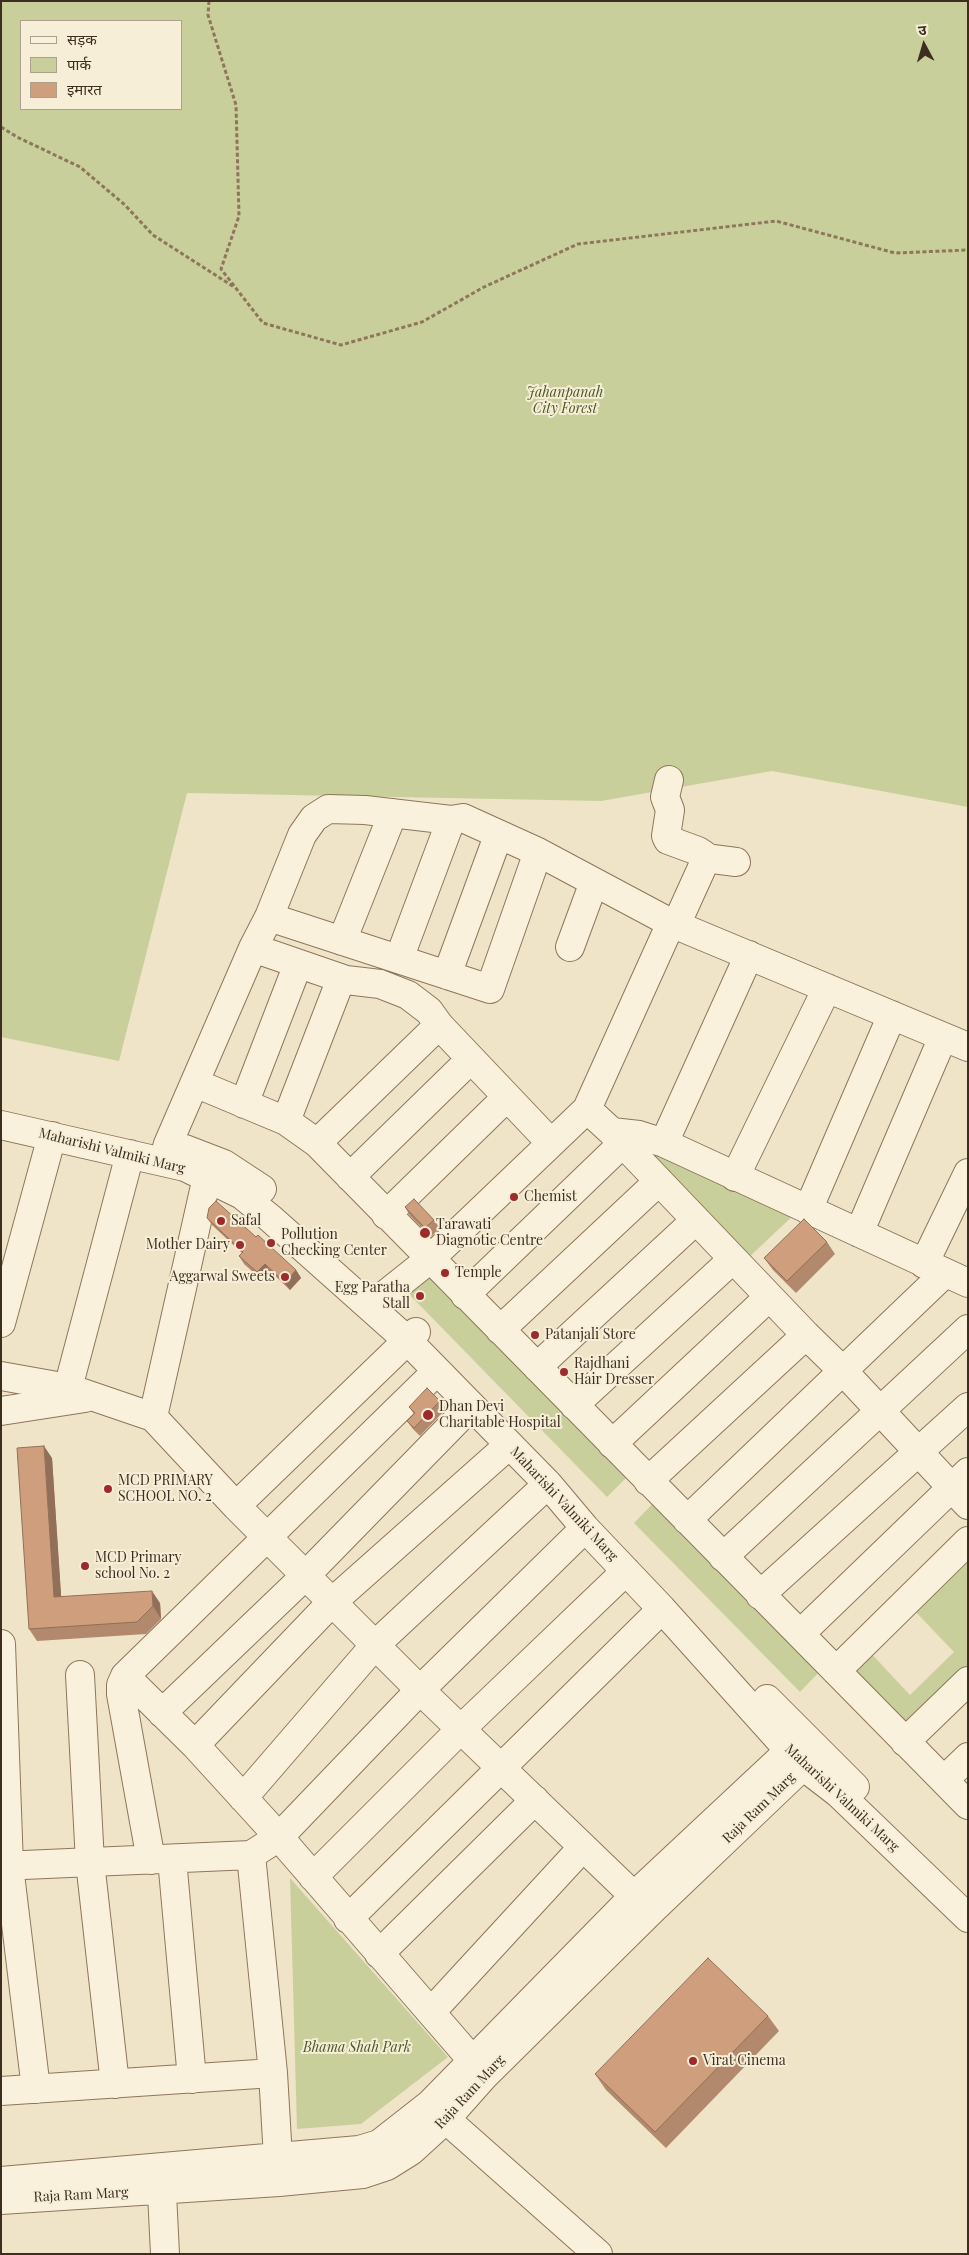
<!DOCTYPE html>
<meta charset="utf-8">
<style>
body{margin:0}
#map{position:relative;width:969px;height:2255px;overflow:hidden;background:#f0e4c8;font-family:"Playfair Display","Noto Sans Devanagari",serif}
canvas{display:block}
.frame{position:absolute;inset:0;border:2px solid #3d2e20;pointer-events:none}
.legend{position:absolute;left:20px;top:20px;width:162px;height:90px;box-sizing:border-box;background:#f7eed8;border:1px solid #ada18e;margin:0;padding:6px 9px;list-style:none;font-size:15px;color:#3d2e20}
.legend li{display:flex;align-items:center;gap:10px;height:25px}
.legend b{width:25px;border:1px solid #ada18e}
.north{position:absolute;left:899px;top:20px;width:50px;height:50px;-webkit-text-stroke:4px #f7eed8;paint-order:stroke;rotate:354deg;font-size:14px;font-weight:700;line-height:20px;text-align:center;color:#3d2e20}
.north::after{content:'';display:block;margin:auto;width:18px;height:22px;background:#3d2e20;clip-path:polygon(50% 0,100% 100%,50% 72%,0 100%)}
</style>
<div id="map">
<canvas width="969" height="2255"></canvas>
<div class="frame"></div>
<ul class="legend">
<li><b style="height:6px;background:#faf1dc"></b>सड़क</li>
<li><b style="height:14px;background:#c9cf9b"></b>पार्क</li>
<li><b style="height:14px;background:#cf9f7d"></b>इमारत</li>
</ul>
<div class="north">उ</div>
</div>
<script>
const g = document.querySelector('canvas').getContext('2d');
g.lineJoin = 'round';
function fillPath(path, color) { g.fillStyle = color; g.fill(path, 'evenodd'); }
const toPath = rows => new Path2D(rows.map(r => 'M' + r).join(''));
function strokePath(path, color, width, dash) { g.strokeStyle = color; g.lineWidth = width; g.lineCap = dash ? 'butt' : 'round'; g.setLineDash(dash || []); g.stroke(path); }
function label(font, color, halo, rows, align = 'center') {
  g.font = font + ' "Playfair Display",serif'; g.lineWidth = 4; g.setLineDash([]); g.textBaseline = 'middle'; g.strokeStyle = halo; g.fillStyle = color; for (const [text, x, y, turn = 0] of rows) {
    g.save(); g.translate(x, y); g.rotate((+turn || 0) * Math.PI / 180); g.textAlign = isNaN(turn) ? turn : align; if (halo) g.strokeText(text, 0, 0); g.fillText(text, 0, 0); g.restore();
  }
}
fillPath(toPath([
 [1,1,968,1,968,807,772,771,601,801,187,793,119,1061,1,1037],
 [21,21,181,21,181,109,21,109],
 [638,1139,798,1211,744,1262],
 [430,1263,633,1471,607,1497,401,1286],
 [659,1497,826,1665,800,1692,634,1523],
 [968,1545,968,1675,906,1736,842,1671,866,1648,910,1695,954,1652,908,1604],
 [290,1878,448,2057,361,2124,297,2129]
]), '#c9cf9b');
const minor = toPath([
 [669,780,665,797,670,810,666,836,668,840,698,851,704,855,705,861,676,925],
 [705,858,736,862],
 [269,917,490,989,538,852],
 [342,941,393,813],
 [570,947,594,882],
 [253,948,346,980,380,984,408,995,429,1011,439,1025,551,1143],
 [399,959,451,820],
 [447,975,498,836],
 [195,1083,286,1121,317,1143,968,1805],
 [244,1104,298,964],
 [587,1109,612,1132,806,1335,843,1371,968,1505],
 [286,1121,341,979],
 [1,1125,185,1167,242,1195,270,1218,408,1341,548,1484,585,1528,662,1609,803,1766,838,1793,968,1918],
 [612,1132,639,1135,664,1143,968,1283],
 [317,1143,439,1025],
 [664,1143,749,955],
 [185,1149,224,1164,262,1189],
 [163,1161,168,1144,253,948,269,917,302,835,314,818,328,809,365,810,451,820,463,818,538,852,671,923,968,1047],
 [350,1177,471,1059],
 [735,1177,827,988],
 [808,1210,892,1015],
 [386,1215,506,1098],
 [859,1233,943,1037],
 [924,1264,968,1173],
 [465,1295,623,1143],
 [371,1306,430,1259,587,1109,671,923],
 [1,1323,52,1136],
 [500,1330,659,1181],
 [537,1367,696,1220],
 [437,1371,125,1676,195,1745,279,1837,485,2075],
 [1,1376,68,1388,153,1417,236,1506,420,1690,634,1896,649,1907],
 [68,1388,130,1154],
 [574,1405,733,1259],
 [1,1411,85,1398],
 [153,1417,207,1177,214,1161],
 [612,1444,769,1297],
 [648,1481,806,1335],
 [236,1506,416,1332],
 [687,1520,945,1273],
 [723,1557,968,1329],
 [760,1595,968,1407],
 [800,1634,968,1472],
 [1,1644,9,1866,36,2089],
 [836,1671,968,1541],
 [80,1675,90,1862,115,2084],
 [125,1676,121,1685,121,1694,151,1860],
 [767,1699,855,1787],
 [162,1713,305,1576,471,1406],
 [905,1742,968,1681],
 [195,1745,331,1603,509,1445],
 [944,1780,968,1757],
 [243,1798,375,1645,548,1484],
 [251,1855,273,2073,279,2175],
 [172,1859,192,2079],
 [1,1866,251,1855,279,1837,420,1690,585,1528],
 [313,1877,460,1730,626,1571],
 [348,1919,662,1609],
 [379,1954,535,1800],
 [431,2012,583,1847],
 [1,2091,273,2073],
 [432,2107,598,2254],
 [161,2173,165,2254],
 [1,2181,359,2150,379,2144,430,2104,634,1896,789,1751,807,1746],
 [1,2200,279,2182,363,2174,387,2166,411,2151,445,2120,485,2075,652,1910,803,1766,809,1748]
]);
strokePath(minor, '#8d765c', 30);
strokePath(toPath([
 [209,1,208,15,236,105,239,216,221,269,263,323,341,345,422,322,484,287,578,244,776,221,895,253,968,250],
 [1,127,17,137,80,167,125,205,153,235,234,287]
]), '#8d765c', 3, [4, 2.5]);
strokePath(minor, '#faf1dc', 28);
fillPath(toPath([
 [405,1207,434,1220,440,1228,431,1237,410,1216],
 [207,1218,256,1237,296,1270,301,1278,290,1290,270,1271,262,1280,244,1264,239,1256,242,1253,212,1225],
 [827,1242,835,1254,796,1293,773,1270,764,1258],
 [440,1401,446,1409,420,1436,413,1429,407,1421,414,1414,409,1407],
 [52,1458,61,1597,160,1603,161,1619,146,1634,37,1641,29,1629],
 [768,2016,779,2031,666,2148,606,2090,595,2074]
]), '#b2896c');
fillPath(toPath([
 [265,1264,270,1271,262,1280,257,1272],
 [296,1270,301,1278,290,1290,285,1283],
 [44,1446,52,1458,62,1609,54,1597],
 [152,1591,160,1603,161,1619,153,1606]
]), '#916f58');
const building = toPath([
 [414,1199,434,1220,425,1228,405,1207,414,1199],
 [216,1201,256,1237,258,1235,296,1270,285,1283,265,1264,257,1272,239,1256,243,1252,207,1218,209,1208,216,1201],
 [804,1219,827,1242,787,1281,764,1258,804,1219],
 [427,1388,440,1401,414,1428,407,1421,415,1413,409,1407,427,1388],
 [44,1446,54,1597,152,1591,153,1606,137,1622,29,1629,17,1448,44,1446],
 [708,1958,768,2016,655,2132,595,2074,708,1958]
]);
fillPath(building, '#cf9f7d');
strokePath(building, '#916f58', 1);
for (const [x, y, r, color] of [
 [514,1197,5,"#9e2a2b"],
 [221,1221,5,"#9e2a2b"],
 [425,1233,6,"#9e2a2b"],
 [271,1243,5,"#9e2a2b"],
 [240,1245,5,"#9e2a2b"],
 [445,1273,5,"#9e2a2b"],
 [285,1277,5,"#9e2a2b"],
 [420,1296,5,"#9e2a2b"],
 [535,1335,5,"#9e2a2b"],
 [564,1372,5,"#9e2a2b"],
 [428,1415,6,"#9e2a2b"],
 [108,1489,5,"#9e2a2b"],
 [85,1566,5,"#9e2a2b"],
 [693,2061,5,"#9e2a2b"]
]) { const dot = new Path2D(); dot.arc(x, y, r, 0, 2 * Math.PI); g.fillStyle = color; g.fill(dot); strokePath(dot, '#f7eed8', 2); }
label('italic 14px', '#4d5a26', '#f7eed8', [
 ["Jahanpanah",565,393],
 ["City Forest",565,409],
 ["Bhama Shah Park",357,2048]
]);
label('14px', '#3d2e20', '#f7eed8', [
 ["Maharishi Valmiki Marg",112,1151,14],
 ["Maharishi Valmiki Marg",564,1504,47],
 ["Maharishi Valmiki Marg",842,1798,43],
 ["Raja Ram Marg",759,1808,-44],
 ["Raja Ram Marg",470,2092,-47],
 ["Raja Ram Marg",81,2195,-3]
]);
label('14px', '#3d2e20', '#f7eed8', [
 ["Chemist",524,1197],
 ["Safal",231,1221],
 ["Tarawati",436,1225],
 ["Diagnotic Centre",436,1241],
 ["Pollution",281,1235],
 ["Checking Center",281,1251],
 ["Mother Dairy",230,1245,"right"],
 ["Temple",455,1273],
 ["Aggarwal Sweets",275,1277,"right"],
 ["Egg Paratha",410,1288,"right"],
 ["Stall",410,1304,"right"],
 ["Patanjali Store",545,1335],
 ["Rajdhani",574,1364],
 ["Hair Dresser",574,1380],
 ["Dhan Devi",439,1407],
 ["Charitable Hospital",439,1423],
 ["MCD PRIMARY",118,1481],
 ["SCHOOL NO. 2",118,1497],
 ["MCD Primary",95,1558],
 ["school No. 2",95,1574],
 ["Virat Cinema",703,2061]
], 'left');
</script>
